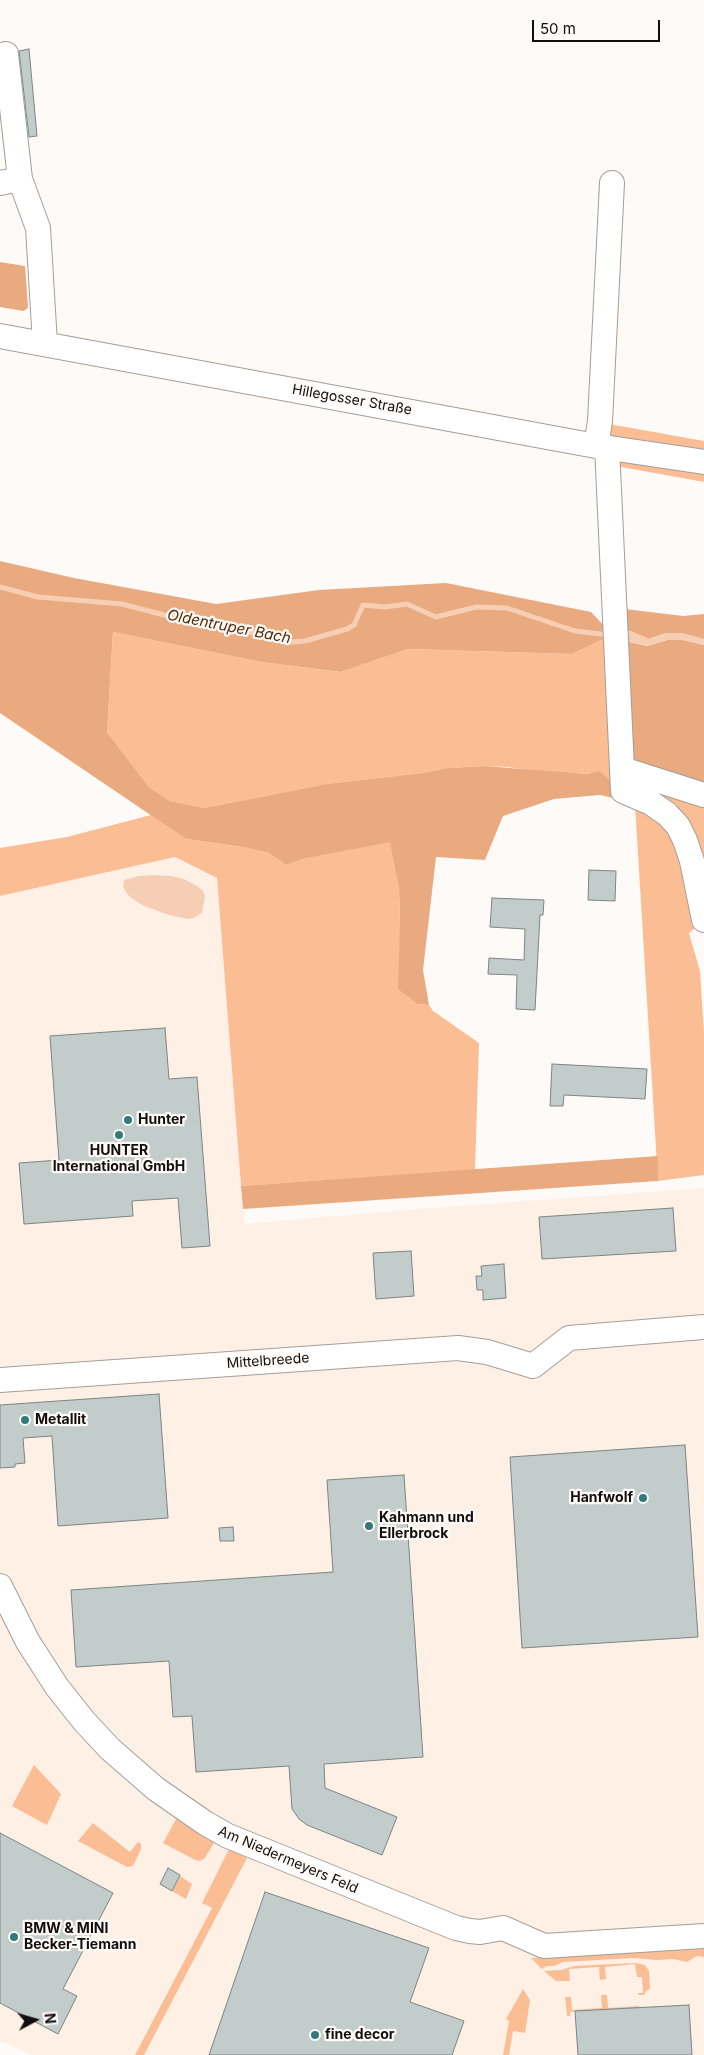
<!DOCTYPE html>
<meta charset="utf-8">
<style>
body{margin:0}
#map{position:relative;width:704px;height:2055px;overflow:hidden;background:#fefaf7;font-family:Inter,sans-serif}
canvas{display:block}
.north{position:absolute;left:10px;top:1995px;width:50px;height:50px;-webkit-text-stroke:4px #fefaf7;paint-order:stroke;rotate:84deg;font-size:14px;font-weight:700;line-height:20px;text-align:center;color:#110e0d}
.north::after{content:'';display:block;margin:auto;width:18px;height:22px;background:#110e0d;clip-path:polygon(50% 0,100% 100%,50% 72%,0 100%)}
.scale{position:absolute;left:532px;top:20px;width:128px;height:22px;box-sizing:border-box;border:2px solid #110e0d;border-top:0;padding-left:6px;font-size:15px;line-height:18px;white-space:nowrap;color:#110e0d;-webkit-text-stroke:4px #fefaf7;paint-order:stroke}
</style>
<div id="map">
<canvas width="704" height="2055"></canvas>
<div class="north">N</div>
<div class="scale">50 m</div>
</div>
<script>
const g = document.querySelector('canvas').getContext('2d');
g.lineJoin = 'round';
function fillPath(path, color) { g.fillStyle = color; g.fill(path, 'evenodd'); }
const toPath = rows => new Path2D(rows.map(r => 'M' + r).join(''));
function strokePath(path, color, width, dash) { g.strokeStyle = color; g.lineWidth = width; g.lineCap = dash ? 'butt' : 'round'; g.setLineDash(dash || []); g.stroke(path); }
function label(font, color, halo, rows, align = 'center') {
  g.font = font + ' Inter,sans-serif'; g.lineWidth = 4.5; g.setLineDash([]); g.textBaseline = 'middle'; g.strokeStyle = halo; g.fillStyle = color; for (const [text, x, y, turn = 0] of rows) {
    g.save(); g.translate(x, y); g.rotate((+turn || 0) * Math.PI / 180); g.textAlign = isNaN(turn) ? turn : align; if (halo) g.strokeText(text, 0, 0); g.fillText(text, 0, 0); g.restore();
  }
}
fillPath(toPath([
 [175,857,217,878,244,1224,417,1209,704,1188,704,2055,31,2055,0,2041,0,896],
 [153,875,171,876,184,879,197,886,187,919,144,906,125,891,123,886,124,880,139,876]
]), '#fff0e6');
fillPath(toPath([
 [609,424,704,441,704,455,604,437],
 [619,460,704,469,704,482,616,466],
 [113,632,261,662,341,672,408,649,572,654,608,637,617,786,593,774,542,772,508,767,484,766,447,768,422,773,326,784,204,808,170,801,149,787,107,732],
 [645,789,704,808,704,887],
 [635,805,666,821,678,843,699,925,689,933,700,971,704,1033,704,1175,658,1181],
 [151,815,186,839,243,847,269,853,286,865,303,859,391,841,399,889,400,922,418,1004,429,1005,433,1011,479,1043,475,1170,241,1186,217,878,175,857,0,896,0,848,67,837],
 [34,1765,61,1794,47,1825,12,1806],
 [176,1819,214,1843,205,1858,200,1861,195,1860,163,1843],
 [93,1823,130,1852,138,1842,141,1844,141,1849,133,1866,127,1867,78,1841],
 [229,1849,247,1858,144,2055,135,2055,212,1908,202,1903],
 [180,1876,192,1884,186,1899,172,1891],
 [704,1948,704,1957,697,1956,687,1962,673,1959,656,1960,634,1958,563,1962,554,1966,547,1966,542,1969,531,1958],
 [635,1963,645,1965,649,1971,650,1989,646,1991,644,1995,638,1995,638,1993,643,1993,642,1977,637,1977,635,1964,605,1967,606,1979,600,1980,599,1967,569,1969,570,1981,556,1981,544,1971,561,1970,574,1966],
 [523,1989,530,2000,525,2033,513,2031,509,2055,503,2055,509,2021,506,2019],
 [601,1995,607,1995,608,2008,639,2006,639,2008,570,2012,570,2016,567,2016,565,1997,571,1997,572,2010,602,2008]
]), '#fbbe94');
fillPath(toPath([
 [0,262,25,266,28,306,27,309,23,311,0,307],
 [0,561,74,578,216,604,319,590,446,583,591,612,608,630,608,637,572,654,408,649,341,672,261,662,113,632,107,732,149,787,170,801,204,808,326,784,422,773,447,768,484,766,588,774,599,771,617,786,618,799,600,795,554,799,503,816,485,860,436,857,423,970,429,1005,418,1004,398,989,400,922,399,889,390,842,303,859,286,865,269,853,243,847,186,839,0,713],
 [625,609,683,616,704,614,704,639,666,633,649,639,625,629],
 [667,640,683,640,704,645,704,788,632,767,625,641,647,646],
 [658,1156,658,1181,243,1209,241,1186]
]), '#eaaa7f');
fillPath(toPath([
 [625,629,649,639,666,633,683,633,704,639,704,645,683,640,667,640,647,646,625,641],
 [153,875,171,876,184,879,197,886,203,891,205,896,202,913,194,918,187,919,169,915,144,906,130,897,125,891,123,886,124,880,139,876]
]), '#f6ceb4');
strokePath(toPath([
 [0,587,38,597,122,604,168,616,211,621,247,632,266,634,291,642,305,641,347,629,354,625,363,605,385,607,407,604,436,617,476,607,507,608,575,631,609,635]
]), '#f6ceb4', 5);
const building = toPath([
 [29,49,37,136,29,137,19,51,29,49],
 [589,870,616,871,615,901,588,900,589,870],
 [492,898,544,900,543,915,540,915,535,1010,516,1009,517,975,488,974,489,958,524,960,525,929,490,927,492,898],
 [165,1028,169,1079,197,1077,210,1246,182,1248,178,1198,132,1201,133,1216,24,1224,19,1163,59,1160,50,1036,165,1028],
 [552,1064,647,1069,645,1099,564,1095,563,1106,550,1106,552,1064],
 [673,1208,676,1251,542,1259,539,1217,673,1208],
 [411,1251,414,1296,376,1299,373,1253,411,1251],
 [504,1264,506,1298,483,1300,483,1290,477,1290,476,1276,482,1276,481,1266,504,1264],
 [159,1394,168,1518,58,1526,52,1436,23,1438,25,1463,15,1464,15,1467,0,1468,0,1405,159,1394],
 [685,1445,698,1637,522,1648,510,1457,685,1445],
 [404,1475,423,1757,324,1764,325,1788,397,1817,382,1855,307,1825,299,1819,292,1809,289,1766,196,1772,192,1716,173,1717,169,1661,76,1667,71,1590,333,1572,327,1480,404,1475],
 [233,1527,234,1541,220,1541,219,1528,233,1527],
 [0,1833,113,1893,63,1989,77,1996,58,2034,0,2003,0,1833],
 [168,1868,180,1875,172,1891,160,1884,168,1868],
 [265,1892,429,1948,410,2002,464,2021,452,2055,209,2055,265,1892],
 [689,2005,692,2055,578,2055,575,2011,689,2005]
]);
fillPath(building, '#c2cccb');
strokePath(building, '#7c8585', 1);
const minor = toPath([
 [6,54,20,179,38,228,45,344],
 [0,183,20,179],
 [0,336,596,446,704,462],
 [596,446,600,421,612,183],
 [607,447,623,791,651,803,667,814,678,826,685,840,692,861,704,920],
 [622,769,704,795],
 [0,1380,458,1348,487,1352,533,1366,569,1338,704,1327],
 [0,1586,28,1642,57,1687,84,1721,110,1749,156,1789,205,1823,228,1836,456,1928,470,1931,480,1932,503,1928,544,1946,704,1936]
]);
strokePath(minor, '#a49d98', 26);
strokePath(minor, '#fff', 24);
for (const [x, y, r, color] of [
 [128,1120,5,"#327b7a"],
 [119,1135,5,"#327b7a"],
 [25,1420,5,"#327b7a"],
 [643,1498,5,"#327b7a"],
 [369,1526,5,"#327b7a"],
 [14,1937,5,"#327b7a"],
 [315,2035,5,"#327b7a"]
]) { const dot = new Path2D(); dot.arc(x, y, r, 0, 2 * Math.PI); g.fillStyle = color; g.fill(dot); strokePath(dot, '#fefaf7', 2); }
label('14px', '#110e0d', '#fefaf7', [
 ["Hillegosser Straße",352,400,10],
 ["Mittelbreede",268,1361,-4],
 ["Am Niedermeyers Feld",288,1860,23]
]);
label('bold 14px', '#110e0d', '#fefaf7', [
 ["Hunter",138,1120],
 ["HUNTER",119,1151,"center"],
 ["International GmbH",119,1167,"center"],
 ["Metallit",35,1420],
 ["Hanfwolf",633,1498,"right"],
 ["Kahmann und",379,1518],
 ["Ellerbrock",379,1534],
 ["BMW & MINI",24,1929],
 ["Becker-Tiemann",24,1945],
 ["fine decor",325,2035]
], 'left');
label('italic 15px', '#542b09', '#fefaf7', [
 ["Oldentruper Bach",229,627,11]
]);
</script>
